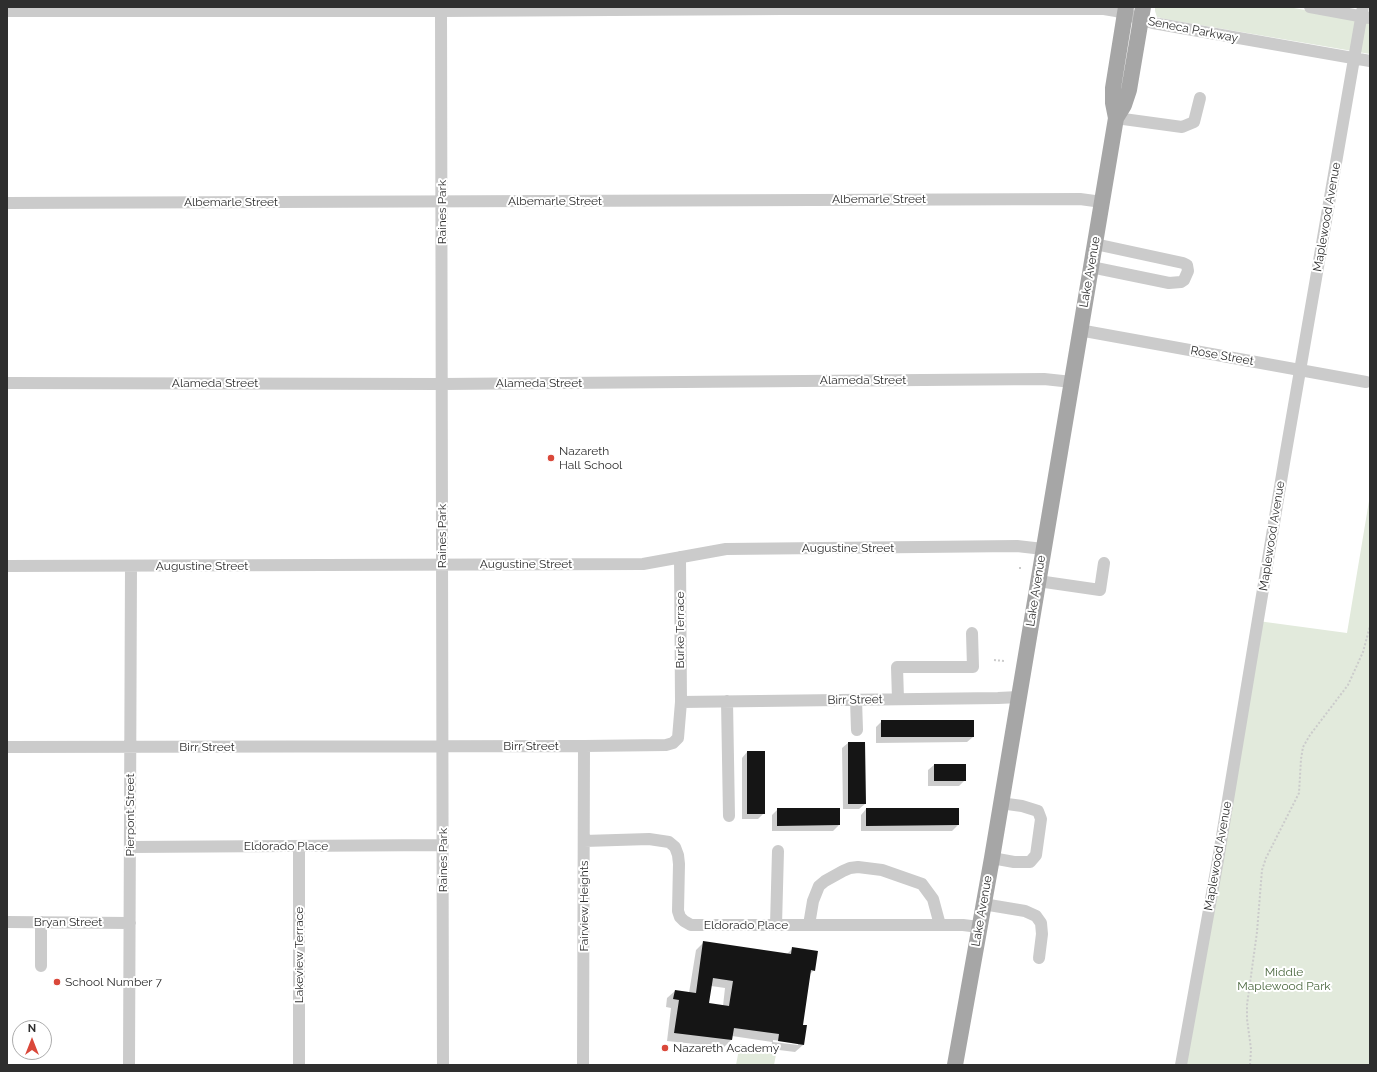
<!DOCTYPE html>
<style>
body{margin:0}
#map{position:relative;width:1377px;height:1072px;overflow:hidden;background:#fff;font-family:Raleway,sans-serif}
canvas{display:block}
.frame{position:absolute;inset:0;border:8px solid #2e2e2e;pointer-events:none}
.north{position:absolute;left:12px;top:1020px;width:40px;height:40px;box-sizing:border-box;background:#fff;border:1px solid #ababab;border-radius:50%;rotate:0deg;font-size:11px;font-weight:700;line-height:16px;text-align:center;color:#2e2e2e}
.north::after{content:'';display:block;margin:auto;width:14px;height:18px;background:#da483a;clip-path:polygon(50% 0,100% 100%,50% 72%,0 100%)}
</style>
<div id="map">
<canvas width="1377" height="1072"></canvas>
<div class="frame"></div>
<div class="north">N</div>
</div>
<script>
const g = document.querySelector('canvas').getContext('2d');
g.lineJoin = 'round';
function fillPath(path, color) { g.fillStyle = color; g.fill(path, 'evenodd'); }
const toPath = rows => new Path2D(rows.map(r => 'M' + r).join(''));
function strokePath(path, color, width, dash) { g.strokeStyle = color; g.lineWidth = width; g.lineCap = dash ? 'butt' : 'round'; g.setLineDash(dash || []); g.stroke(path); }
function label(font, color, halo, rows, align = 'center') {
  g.font = font + ' Raleway,sans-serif'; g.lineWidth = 4; g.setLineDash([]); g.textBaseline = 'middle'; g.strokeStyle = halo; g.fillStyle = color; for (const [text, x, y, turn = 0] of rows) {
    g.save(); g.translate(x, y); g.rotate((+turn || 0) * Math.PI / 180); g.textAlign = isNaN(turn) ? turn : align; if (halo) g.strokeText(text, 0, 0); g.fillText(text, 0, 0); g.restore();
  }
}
fillPath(toPath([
 [1155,7,1288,7,1370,21,1370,54,1165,19,1157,17,1155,11],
 [1370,495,1370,1065,1181,1065,1258,621,1347,633],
 [740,1044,777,1049,774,1065,736,1065]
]), '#e2eadc');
fillPath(toPath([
 [882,721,973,737,967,742,876,743,876,727],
 [848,743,865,804,859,809,843,809,842,748],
 [747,752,764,813,758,819,742,819,742,758],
 [934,765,965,765,965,780,959,786,928,786,928,770],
 [778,809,839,809,839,825,833,831,772,831,772,815],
 [866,809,958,809,958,825,952,831,861,831,861,815],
 [703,943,786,955,793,948,814,970,810,974,802,1026,803,1045,795,1052,771,1049,772,1042,732,1036,731,1040,724,1047,667,1041,671,1008,666,1007,667,998,675,991,689,993,696,950],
 [711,986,725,988,723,1006,708,1004],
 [773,1040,798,1043,798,1045,773,1042],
 [7,1016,8,1065,7,1065]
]), '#0003');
fillPath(toPath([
 [881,720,974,720,974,737,881,737],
 [848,742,865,742,866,804,848,804],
 [747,751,765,751,765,814,747,814],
 [934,764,966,764,966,781,934,781],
 [777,808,840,808,840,825,777,826],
 [866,808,959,808,959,825,866,826],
 [703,941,791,954,792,947,818,951,815,971,811,970,803,1025,807,1025,804,1045,778,1041,779,1034,734,1028,732,1040,674,1033,679,1000,673,999,675,990,696,993],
 [713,978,733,981,729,1006,709,1003]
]), '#151515');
strokePath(toPath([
 [1019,568,1023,568],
 [994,660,1004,661],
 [1250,1065,1251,1049,1247,1019,1247,1005,1257,932,1262,870,1266,858,1299,793,1301,759,1303,747,1310,735,1348,685,1363,652,1370,626]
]), '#cbcbcb', 2, [2, 2]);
strokePath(toPath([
 [441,7,443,1065],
 [1310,7,1370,18],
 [7,11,441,11,783,9,1104,9,1116,11,1153,23,1370,61],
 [1116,118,1182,127,1194,122,1200,98],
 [7,203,1080,199,1102,202],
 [1091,267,1169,283,1181,282,1184,280,1188,271,1187,265,1183,263,1095,244],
 [1079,330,1366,382],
 [7,383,442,384,1044,379,1072,382],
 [7,566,643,564,726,549,1017,546,1043,549],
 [1038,581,1100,590,1104,563],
 [898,699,897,667,973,667,972,633],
 [856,700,857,730],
 [727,701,729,816],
 [681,702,998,698,1019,697],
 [7,747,584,746,666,745,673,743,678,738,681,702,680,557],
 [584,841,649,839,669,842,675,847,678,855,679,864,678,911,680,917,684,921,691,925,963,925,979,927],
 [299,846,299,1065],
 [130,847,443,845],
 [992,858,1014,862,1030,862,1036,855,1041,819,1038,811,1022,806,1000,803],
 [983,904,1025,911,1036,916,1041,923,1042,934,1039,958],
 [7,922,130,923],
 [41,922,41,966],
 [776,925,778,851],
 [809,925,813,901,819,886,825,881,843,871,850,868,858,867,882,870,922,884,933,899,940,925],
 [129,1065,131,566],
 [583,1065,584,746],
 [1181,1065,1218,860,1284,463,1363,7]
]), '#cbcbcb', 12);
strokePath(toPath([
 [1116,118,1124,105,1129,90,1143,7],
 [955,1065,992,858,1116,118,1113,103,1113,88,1126,7]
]), '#a6a6a6', 16);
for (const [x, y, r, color] of [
 [551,458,4,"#da483a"],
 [57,982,4,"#da483a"],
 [665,1048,4,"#da483a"]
]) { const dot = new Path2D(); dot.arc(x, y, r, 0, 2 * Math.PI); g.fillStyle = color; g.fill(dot); strokePath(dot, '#fff', 1.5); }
label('12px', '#2e2e2e', '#fff', [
 ["Seneca Parkway",1193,30,11],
 ["Albemarle Street",879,199],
 ["Albemarle Street",555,201],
 ["Albemarle Street",231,202],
 ["Raines Park",442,212,-90],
 ["Maplewood Avenue",1327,217,-80],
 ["Lake Avenue",1090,272,-80],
 ["Rose Street",1222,356,10],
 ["Alameda Street",863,380],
 ["Alameda Street",215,383],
 ["Alameda Street",539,383],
 ["Raines Park",442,536,-90],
 ["Maplewood Avenue",1272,536,-81],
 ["Augustine Street",848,548],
 ["Augustine Street",526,564],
 ["Augustine Street",202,566],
 ["Lake Avenue",1036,591,-81],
 ["Burke Terrace",680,630,-90],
 ["Birr Street",855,700,-1],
 ["Birr Street",531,746],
 ["Birr Street",207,747],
 ["Pierpont Street",130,815,-90],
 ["Eldorado Place",286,846],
 ["Maplewood Avenue",1218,856,-80],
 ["Raines Park",443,860,-90],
 ["Fairview Heights",584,906,-90],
 ["Lake Avenue",982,911,-80],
 ["Bryan Street",68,922],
 ["Eldorado Place",746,925],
 ["Lakeview Terrace",299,955,-90]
]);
label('12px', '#2e2e2e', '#fff', [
 ["Nazareth",559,451],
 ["Hall School",559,465],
 ["School Number 7",65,982],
 ["Nazareth Academy",673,1048]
], 'left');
label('12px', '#4a673e', '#fff', [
 ["Middle",1284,972],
 ["Maplewood Park",1284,986]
]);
</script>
